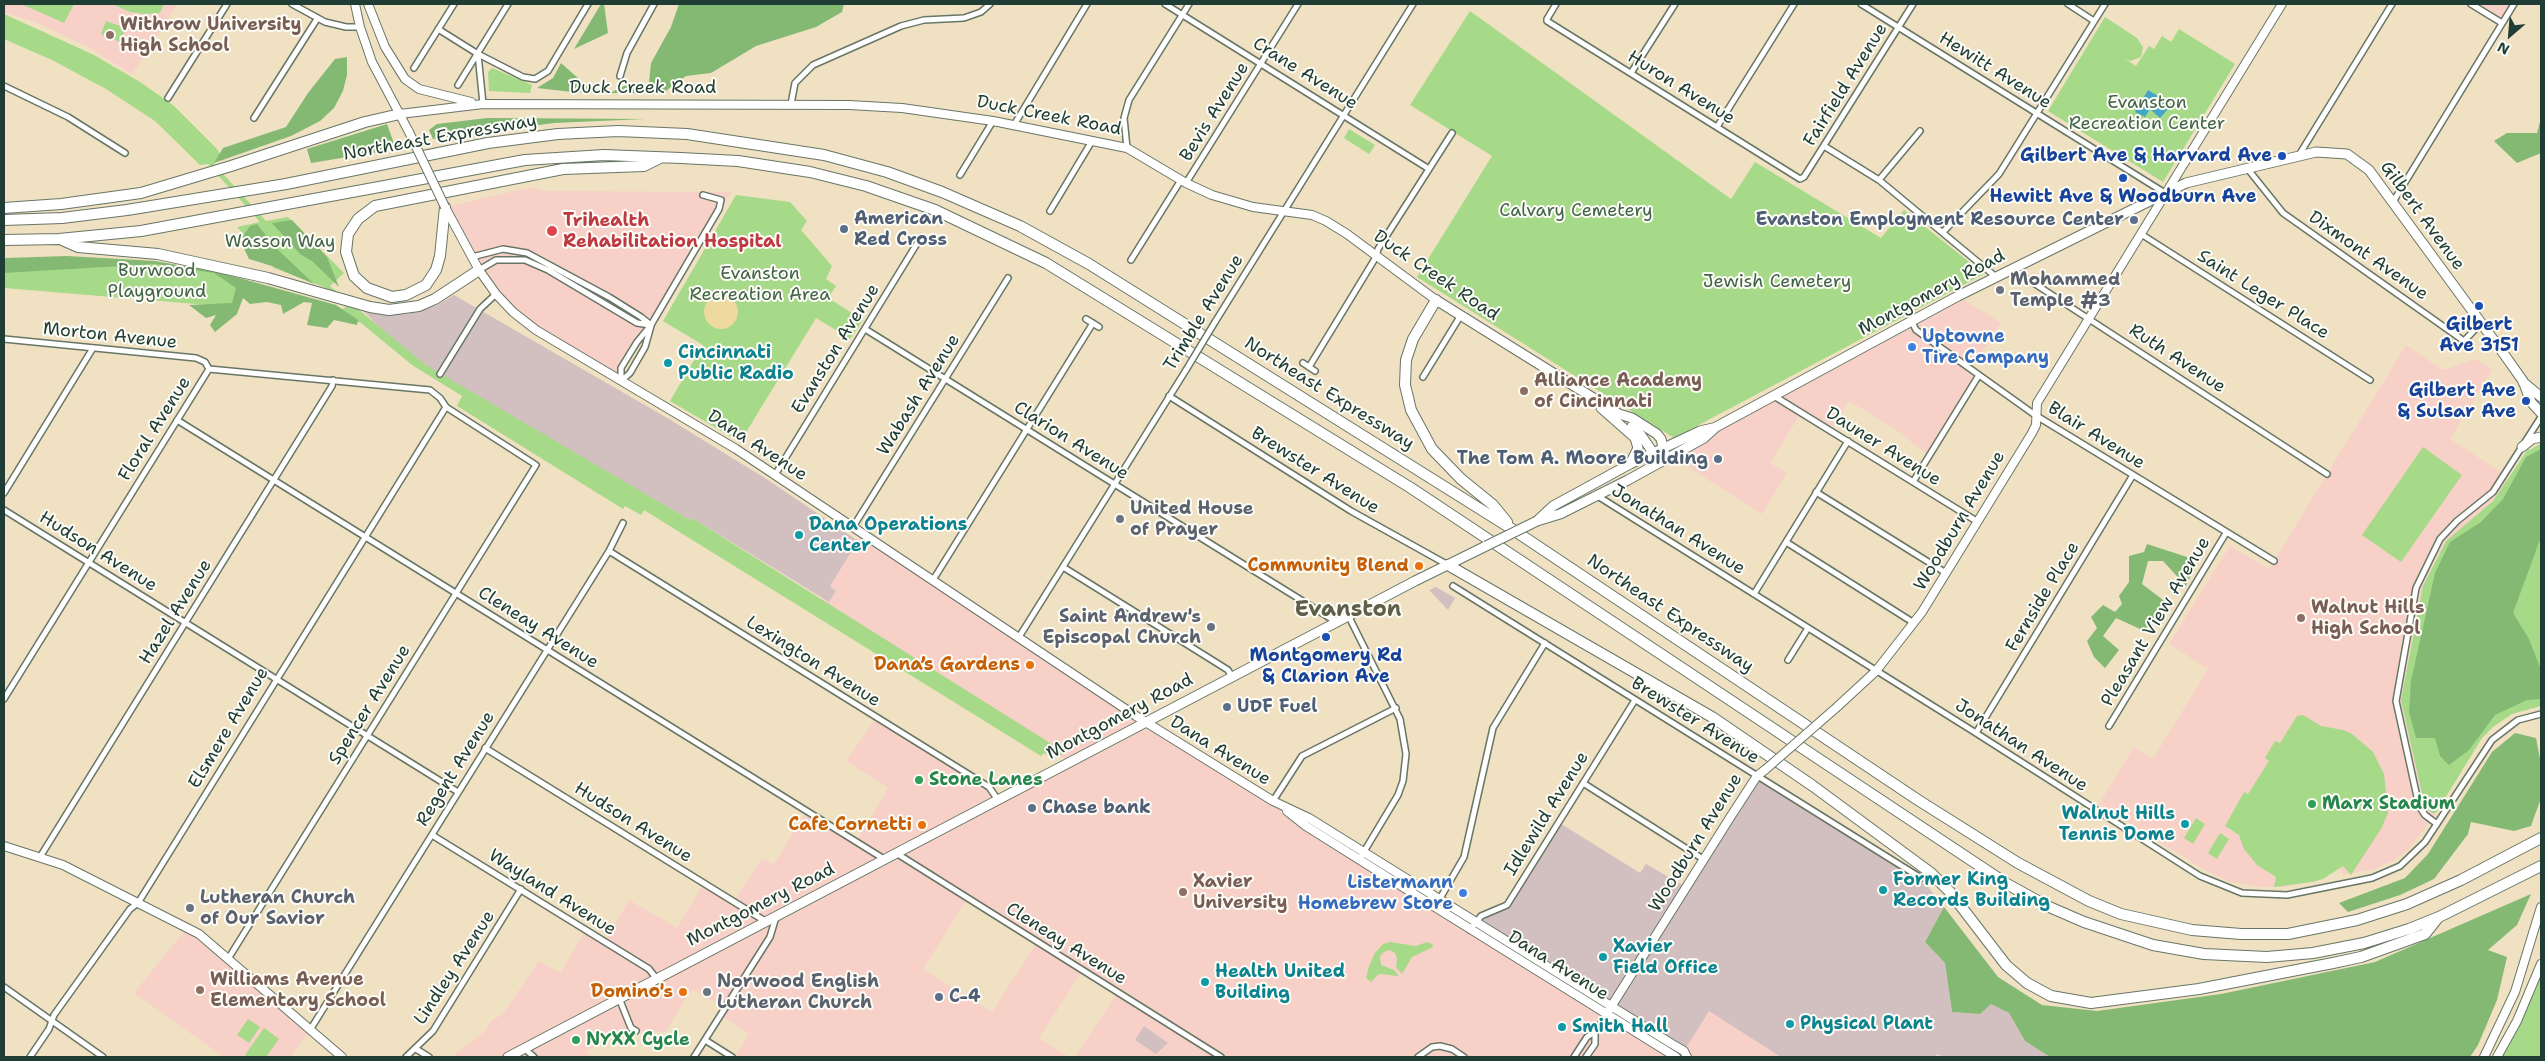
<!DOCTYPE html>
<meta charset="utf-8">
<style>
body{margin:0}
#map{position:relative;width:2545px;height:1061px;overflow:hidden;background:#f0e1c2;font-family:"Shantell Sans",sans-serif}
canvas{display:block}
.frame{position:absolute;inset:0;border:5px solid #1f3d34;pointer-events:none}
.north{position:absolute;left:2485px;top:10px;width:50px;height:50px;-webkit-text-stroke:4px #fdfcf7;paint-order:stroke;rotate:207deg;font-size:14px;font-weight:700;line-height:20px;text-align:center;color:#1f3d34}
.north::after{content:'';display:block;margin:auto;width:18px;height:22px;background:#1f3d34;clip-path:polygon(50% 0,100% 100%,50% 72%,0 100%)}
</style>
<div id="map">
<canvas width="2545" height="1061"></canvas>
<div class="frame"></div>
<div class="north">N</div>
</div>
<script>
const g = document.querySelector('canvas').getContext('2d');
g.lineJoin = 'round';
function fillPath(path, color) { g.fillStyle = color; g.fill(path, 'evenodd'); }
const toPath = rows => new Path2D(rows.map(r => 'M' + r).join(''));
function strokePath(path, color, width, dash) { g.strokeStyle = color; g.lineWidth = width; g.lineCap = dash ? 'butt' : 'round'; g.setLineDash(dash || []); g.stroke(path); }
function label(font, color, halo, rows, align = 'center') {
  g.font = font + ' "Shantell Sans",sans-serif'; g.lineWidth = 4; g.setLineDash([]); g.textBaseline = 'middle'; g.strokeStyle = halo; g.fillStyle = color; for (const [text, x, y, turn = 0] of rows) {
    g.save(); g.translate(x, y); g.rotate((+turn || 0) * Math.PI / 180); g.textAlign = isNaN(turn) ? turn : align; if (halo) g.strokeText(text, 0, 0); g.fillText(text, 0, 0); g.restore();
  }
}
fillPath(toPath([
 [4,4,178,4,132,74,86,46,37,23,4,12],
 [2471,4,2514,4,2502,23],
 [532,187,544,191,732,192,719,209,697,249,622,368,621,381,556,342,496,294,445,207],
 [1958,296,2001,323,1971,369,1979,375,1929,456,1895,429,1849,401,1830,430,1801,413,1770,463,1787,473,1762,514,1672,457],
 [2406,345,2443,370,2476,359,2492,370,2450,439,2510,478,2493,501,2446,541,2433,563,2420,598,2401,700,2425,807,2430,812,2436,813,2409,849,2393,861,2374,869,2344,875,2339,868,2285,887,2259,887,2228,881,2203,869,2099,804,2134,747,2153,759,2208,669,2169,644,2230,546,2269,569],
 [863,533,1146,722,1470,929,1503,908,1558,822,1640,873,1646,864,1944,1057,1075,1057,1117,993,1083,970,1039,1038,1069,1057,735,1057,749,1034,721,1015,725,1008,692,989,665,1032,636,1031,631,1028,586,1051,593,1057,452,1057,484,1032,492,1020,502,1015,539,961,560,973,586,931,605,942,629,900,677,928,704,883,733,901,762,859,774,864,807,811,856,842,888,788,846,761,876,718,989,787,998,799,1069,762,820,602],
 [967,899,1037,942,992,1012,923,969],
 [187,928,310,1030,290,1057,224,1057,134,993]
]), '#f7d1c8');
fillPath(toPath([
 [454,295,669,419,768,480,858,541,830,586,836,591,829,602,692,518,690,520,436,372,397,344,362,310,382,314,407,314,436,306],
 [1436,587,1455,598,1448,610,1429,590],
 [1757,776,1921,878,1944,907,1925,942,1945,963,1952,1012,1980,1014,1991,1003,2009,1013,2025,1041,2050,1057,1944,1057,1937,1054,1935,1057,1781,1057,1709,1011,1684,1051,1478,919,1503,908,1558,822,1640,873,1646,864,1686,887],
 [1144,1026,1168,1043,1156,1054,1135,1040]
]), '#d2bfc0');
fillPath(toPath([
 [21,4,74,4,64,23],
 [112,4,164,4,160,13,144,14,130,12],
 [1470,11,1731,199,1755,162,1881,238,1904,210,1984,274,1674,438,1417,277,1492,156,1410,105],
 [4,14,94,55,140,82,173,105,217,149,221,156,214,164,266,221,288,217,344,273,330,286,426,365,690,520,692,518,1066,753,1053,759,1044,753,1041,756,644,510,641,515,625,506,623,509,457,406,462,396,412,365,361,323,344,317,341,310,346,307,324,287,274,268,237,227,260,222,208,164,200,165,155,121,106,89,52,60,4,39],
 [2105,17,2137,38,2143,47,2141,57,2130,61,2125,59,2136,66,2149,46,2154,49,2162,36,2171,42,2179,29,2235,64,2163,182,2048,111],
 [106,21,126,28,120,42,101,34],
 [492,68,532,85,530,93,489,91,488,72],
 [1349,129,1375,145,1369,154,1344,138],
 [736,195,790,202,807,221,801,230,832,266,826,279,836,286,828,298,863,320,850,339,816,318,740,442,670,401,703,345,663,321],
 [4,260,158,262,213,272,237,282,238,291,233,307,4,288],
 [2541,443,2541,706,2512,714,2493,727,2482,738,2436,813,2432,813,2425,807,2401,700,2423,586,2446,541,2493,501,2528,449,2530,450],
 [2423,447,2462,475,2401,562,2362,535],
 [2303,715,2321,726,2343,730,2352,734,2373,752,2384,774,2388,813,2381,829,2351,875,2343,866,2323,879,2312,882,2274,887,2276,877,2257,865,2244,849,2239,835,2225,826,2244,792,2248,794,2269,761,2265,758,2275,741,2280,743,2297,716],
 [2196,818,2205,824,2193,844,2184,838],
 [2220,833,2229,839,2217,859,2208,853],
 [1390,942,1416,946,1427,942,1432,944,1433,947,1412,957,1402,974,1396,967,1397,958,1395,953,1389,950,1384,952,1380,956,1381,965,1394,970,1399,976,1379,974,1371,982,1366,978,1369,966,1375,953,1383,944],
 [2541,964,2541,1057,2498,1057],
 [248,1019,260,1027,249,1043,237,1035],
 [264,1028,279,1039,266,1057,248,1057,245,1055]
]), '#a6d988');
fillPath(toPath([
 [601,4,604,4,608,33,574,49],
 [679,4,844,4,842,12,816,27,756,46,711,73,686,76,663,93,610,93,572,92,537,88,553,78,561,63,588,87,610,93,628,84,648,92,651,63,671,27],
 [347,57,347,75,343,91,334,108,320,121,291,136,214,163,223,148,286,127,308,93,335,59],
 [487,118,645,119,554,123,433,139,429,130,437,124],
 [2541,118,2541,153,2517,163,2494,141,2507,133,2537,133],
 [387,124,396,149,311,163,307,149],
 [292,220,327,257,339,287,312,261,300,254,272,223],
 [257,224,275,247,314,284,272,266,249,259,240,240,250,226],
 [67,256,155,261,218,272,336,305,358,320,357,325,334,320,327,328,307,325,312,303,304,302,283,314,281,305,267,302,250,304,243,298,237,314,215,332,210,325,216,315,206,318,189,305,232,303,236,288,214,273,155,264,4,273,4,258],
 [2541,449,2541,537,2513,613,2529,639,2541,670,2540,699,2527,700,2495,715,2469,750,2449,765,2440,756,2435,738,2416,738,2409,712,2411,681,2435,573,2450,542,2481,522,2503,499,2526,457],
 [2147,544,2187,557,2193,570,2186,586,2163,561,2148,561,2142,584,2171,606,2154,617,2151,634,2116,618,2103,636,2119,650,2105,668,2094,657,2087,641,2097,628,2091,617,2103,605,2115,612,2122,604,2119,596,2129,582,2129,556,2144,552],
 [2515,733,2536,738,2541,764,2541,798,2531,826,2514,831,2471,822,2468,834,2434,879,2400,895,2348,912,2339,903,2405,878,2428,854,2492,752],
 [2531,894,2517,925,2488,950,2507,957,2497,1000,2478,1045,2470,1057,2050,1057,2025,1041,2009,1013,1991,1004,1980,1014,1952,1012,1945,963,1925,942,1944,907,1998,977,2042,1005,2097,1011,2221,994,2375,962]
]), '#84b974');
fillPath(toPath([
 '704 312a17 17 0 1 1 34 0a17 17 0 1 1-34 0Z'
]), '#eeda9e');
fillPath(toPath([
 [2148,90,2158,96,2155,100,2166,98,2169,103,2168,109,2160,118,2150,109,2145,117,2135,112]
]), '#46a6c6');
const street = toPath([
 [292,4,325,22,346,27,360,27],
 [1165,4,1429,169],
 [1556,4,1547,19,1547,21,1800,179,1804,177,1913,4],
 [1861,4,2165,193],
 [2068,4,2094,21],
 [2471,4,2502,23],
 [438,29,478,54,523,77,535,79,548,71,588,4],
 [478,54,483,104],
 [414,68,454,4],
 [1631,73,1675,4],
 [620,76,627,53,654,4],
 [458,85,508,4],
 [4,86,68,117,125,153],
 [168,98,227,4],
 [791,104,795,83,813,65,901,26,924,20,964,18,981,12,990,4],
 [254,118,317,19],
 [1014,125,1087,4],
 [1717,127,1794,4],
 [1824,146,1879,180,1996,277],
 [1127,148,1124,118,1129,100,1189,4],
 [2299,155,2392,4],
 [2247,168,2283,213,2464,341,2481,323],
 [960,175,993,121],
 [1879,180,1920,131],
 [1186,183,1298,4],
 [2393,202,2514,4],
 [1050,211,1092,141],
 [1943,232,1999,174,2105,4],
 [2141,234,2370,380],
 [472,257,503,249,527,253,609,297,641,317,651,325],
 [1131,260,1181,180],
 [2012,269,2327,474],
 [479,270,496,260,525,260,548,270,637,323,650,325],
 [1086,319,1099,327],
 [1215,322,1413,4],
 [1912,322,1916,330,2035,415,2274,561],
 [865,329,1338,623],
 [4,339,196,358,205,362,209,369],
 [1303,363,1315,371],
 [1309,367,1376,257,1378,249,1452,133],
 [209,369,430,390,440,398,446,407,536,465,228,959],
 [440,374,480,309,496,294],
 [1423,377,1461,315],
 [621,381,621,368,637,342,651,325,719,209,721,200,703,195],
 [621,381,630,373,645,347,651,326],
 [1169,396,1351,511,1448,565],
 [1774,396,1978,522],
 [177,420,884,859],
 [775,475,921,237],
 [1913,482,1979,375],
 [1816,492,1946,573],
 [4,493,93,348],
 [1596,495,1976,733,2200,876,2242,893,2287,895,2372,878,2400,866,2425,842,2492,740,2518,720,2541,714],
 [4,510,458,792],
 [853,527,1008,278],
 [1786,542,1914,623],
 [609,551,989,787,998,800],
 [1063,567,1228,670,1232,677],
 [933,580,1093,323],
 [1453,586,1921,878],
 [1754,594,1848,441],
 [1349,617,1400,719,1406,754,1403,781,1398,795,1359,860],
 [1019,637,1186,370],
 [1788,660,1808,628],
 [4,699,209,369],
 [2109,726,2226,533],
 [1976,733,2133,475],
 [485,748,765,921],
 [1583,783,1703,859],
 [1273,801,1302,756,1396,708],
 [2437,824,2425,815,2419,806,2396,701,2416,588,2440,539,2457,521,2493,492,2541,417],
 [432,835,649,969,656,978],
 [896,853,1221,1057],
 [40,857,332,386,333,380],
 [1435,907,1464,857,1493,728,1545,643],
 [1470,930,1481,916,1507,905,1635,700],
 [4,987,103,1057],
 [619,998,631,1028,636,1031],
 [310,1030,609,551,623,523],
 [1595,1032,1607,1014],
 [705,1040,732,1057],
 [416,1049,429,1057],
 [525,1049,534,1057],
 [30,1057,49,1029,54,1015,130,909,138,903,446,407],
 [406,1057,433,1031,521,889],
 [694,1057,770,937,776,917],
 [1418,1057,1432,1047,1440,1046,1452,1049,1464,1057],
 [1574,1057,1587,1037,1595,1032,1595,1044,1586,1057]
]);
const secondary = toPath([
 [355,4,360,27,372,62,409,132],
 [368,4,385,47,405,79,419,89,471,102],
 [400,114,483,104,849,105,902,108,993,121,1127,148,1186,183,1212,195,1253,207,1312,215,1326,221,1347,234,1436,300],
 [445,207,479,270,496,294,513,312,536,330,736,449,1136,716,1273,801,1309,818,1672,1044,1684,1051,1687,1057],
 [1837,707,1876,671,1922,612,2032,433,2036,425,2037,403,2282,4],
 [1287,811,1306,826,1419,897,1676,1057],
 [4,846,63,865,199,934,342,1057],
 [1609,1010,1731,816,1757,776,1766,769],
 [2484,1057,2515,992,2541,907],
 [2497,1057,2517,1021,2541,964]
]);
const primary = toPath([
 [1436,300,1619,414,1632,418,1657,434,1661,439,1666,460],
 [2523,382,2541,397],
 [1601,408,1635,438,1638,448,1630,464],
 [1632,426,1641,435,1656,457],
 [2522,447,2532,439,2541,437],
 [1538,520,1553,506,1630,464,1700,431,1713,428],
 [1537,521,1560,514,1628,480,1704,438,1716,427,1958,296,2186,183,2316,152,2347,154,2369,170,2501,350,2523,381,2531,402,2541,413],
 [508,1057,1415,581,1486,546]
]);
const highway = toPath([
 [445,207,440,256,436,270,426,285,406,295,392,297,367,288,354,276,346,252,348,234,358,219,375,206,563,169,644,166,660,158],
 [4,208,61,204,141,193,231,166,365,122,400,114],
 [4,220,62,218,127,210,286,184,488,143,558,134,618,131,687,134,824,155,887,172,942,192,1020,226,1089,264,1512,529,1918,800,2018,863,2089,901,2121,914,2192,930,2241,934,2288,934,2357,920,2407,904,2461,880,2541,838],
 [60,239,78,247,158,254,268,278,370,307,389,310,419,306,435,299,479,270],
 [4,240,59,239,141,231,525,160,604,155,681,158,738,161,810,172,866,186,935,210,1046,263,1411,488,2007,884,2047,906,2084,922,2153,945,2204,954,2267,957,2313,953,2364,943,2409,929,2439,917,2541,866],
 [1436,300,1413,339,1406,360,1405,385,1411,410,1432,449,1461,479,1493,505,1507,522],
 [1448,565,1712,717,1813,786,1931,873,1950,892,2006,965,2027,983,2051,996,2091,1003,2199,989,2333,963,2361,957,2425,934,2437,919]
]);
strokePath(street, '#687666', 8);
strokePath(secondary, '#687666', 10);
strokePath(primary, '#687666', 11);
strokePath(highway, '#687666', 12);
strokePath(street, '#fff', 5);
strokePath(secondary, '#fff', 8);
strokePath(primary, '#fff', 9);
strokePath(highway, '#fff', 10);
const streetBridge = toPath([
 [1186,370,1215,322]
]);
const secondaryBridge = toPath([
 [409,132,445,207],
 [1766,769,1837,707]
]);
const primaryBridge = toPath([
 [1486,546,1537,521]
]);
strokePath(streetBridge, '#687666', 8, []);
strokePath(secondaryBridge, '#687666', 10, []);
strokePath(primaryBridge, '#687666', 11, []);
strokePath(streetBridge, '#fff', 5);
strokePath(secondaryBridge, '#fff', 8);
strokePath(primaryBridge, '#fff', 9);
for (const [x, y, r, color] of [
 [110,35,5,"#8d6e63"],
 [2282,156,5,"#1a4fb4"],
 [2123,178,5,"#1a4fb4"],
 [2134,220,5,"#5c6f8a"],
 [844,229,5,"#5c6f8a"],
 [552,231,6,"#e0444e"],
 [2000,290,5,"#6b7280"],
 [2479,306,5,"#1a4fb4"],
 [1912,347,5,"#3f7fe0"],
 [668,363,5,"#0f9aa8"],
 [1524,391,5,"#8d6e63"],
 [2526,401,5,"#1a4fb4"],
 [1718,459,5,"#5c6f8a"],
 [1120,519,5,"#6b7280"],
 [799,535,5,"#0f9aa8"],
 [1419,566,5,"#e8710a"],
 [2301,618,5,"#8d6e63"],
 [1211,627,5,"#6b7280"],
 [1326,637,5,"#1a4fb4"],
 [1030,665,5,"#e8710a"],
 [1227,707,5,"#5c6f8a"],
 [919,780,5,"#2e9e5b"],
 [2312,804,5,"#2e9e5b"],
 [1032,808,5,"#5c6f8a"],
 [2185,824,5,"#0f9aa8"],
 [922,825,5,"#e8710a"],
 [1883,890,5,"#0f9aa8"],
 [1183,892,5,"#8d6e63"],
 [1463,893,5,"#3f7fe0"],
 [190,908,5,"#6b7280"],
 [1603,957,5,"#0f9aa8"],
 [1205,982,5,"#0f9aa8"],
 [200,990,5,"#8d6e63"],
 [683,992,5,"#e8710a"],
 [707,992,5,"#6b7280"],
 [939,997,5,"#5c6f8a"],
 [1790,1024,5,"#0f9aa8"],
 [1562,1027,5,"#0f9aa8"],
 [576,1040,5,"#2e9e5b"]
]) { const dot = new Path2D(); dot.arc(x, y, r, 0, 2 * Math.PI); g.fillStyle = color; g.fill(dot); strokePath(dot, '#fdfcf7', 2); }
label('bold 18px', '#785e54', '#fdfcf7', [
 ["Withrow University",120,25],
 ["High School",120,46],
 ["Alliance Academy",1534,381],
 ["of Cincinnati",1534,402],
 ["Walnut Hills",2311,608],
 ["High School",2311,629],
 ["Xavier",1193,882],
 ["University",1193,903],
 ["Williams Avenue",210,980],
 ["Elementary School",210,1001]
], 'left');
label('18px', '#1f3d34', '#fdfcf7', [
 ["Hewitt Avenue",1995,71,32],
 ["Crane Avenue",1305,74,32],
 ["Fairfield Avenue",1846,85,-58],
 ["Duck Creek Road",643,88],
 ["Huron Avenue",1681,88,32],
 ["Bevis Avenue",1215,112,-58],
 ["Duck Creek Road",1049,116,11],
 ["Northeast Expressway",440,138,-10],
 ["Gilbert Avenue",2422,216,54],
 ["Dixmont Avenue",2368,256,35],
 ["Duck Creek Road",1436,276,34],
 ["Montgomery Road",1932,293,-28],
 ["Saint Leger Place",2263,295,32],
 ["Trimble Avenue",1204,313,-58],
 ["Morton Avenue",110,336,6],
 ["Evanston Avenue",836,349,-58],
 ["Ruth Avenue",2177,359,33],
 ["Northeast Expressway",1329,394,32],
 ["Wabash Avenue",919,395,-58],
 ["Floral Avenue",155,429,-58],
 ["Blair Avenue",2096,436,32],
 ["Clarion Avenue",1071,441,32],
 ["Dana Avenue",757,446,33],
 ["Dauner Avenue",1883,447,32],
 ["Brewster Avenue",1315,471,32],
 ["Woodburn Avenue",1960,521,-59],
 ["Jonathan Avenue",1678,530,32],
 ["Hudson Avenue",98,552,32],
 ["Fernside Place",2043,597,-59],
 ["Hazel Avenue",176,612,-58],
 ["Northeast Expressway",1670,614,34],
 ["Pleasant View Avenue",2156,622,-59],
 ["Cleneay Avenue",538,628,32],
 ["Lexington Avenue",813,662,32],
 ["Spencer Avenue",370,705,-58],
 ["Montgomery Road",1120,717,-28],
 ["Brewster Avenue",1695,721,32],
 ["Elsmere Avenue",229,728,-59],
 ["Jonathan Avenue",2021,746,33],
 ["Dana Avenue",1220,751,32],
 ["Regent Avenue",456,769,-58],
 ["Idlewild Avenue",1547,814,-58],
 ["Hudson Avenue",633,823,32],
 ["Woodburn Avenue",1696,843,-58],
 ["Wayland Avenue",552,893,32],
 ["Montgomery Road",761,905,-27],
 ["Cleneay Avenue",1066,944,32],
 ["Dana Avenue",1558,966,32],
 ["Lindley Avenue",455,968,-57]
]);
label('18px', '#416449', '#fdfcf7', [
 ["Evanston",2147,103],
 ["Recreation Center",2147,124],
 ["Calvary Cemetery",1576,211],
 ["Wasson Way",280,242],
 ["Burwood",157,271],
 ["Playground",157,292],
 ["Evanston",760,274],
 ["Recreation Area",760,295],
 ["Jewish Cemetery",1777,282]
]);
label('bold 18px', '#164399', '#fdfcf7', [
 ["Gilbert Ave & Harvard Ave",2272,156,"right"],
 ["Hewitt Ave & Woodburn Ave",2123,197],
 ["Gilbert",2479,325],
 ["Ave 3151",2479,346],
 ["Gilbert Ave",2516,391,"right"],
 ["& Sulsar Ave",2516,412,"right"],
 ["Montgomery Rd",1326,656],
 ["& Clarion Ave",1326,677]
]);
label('bold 18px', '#4e5e75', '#fdfcf7', [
 ["American",854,219],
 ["Red Cross",854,240],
 ["Evanston Employment Resource Center",2124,220,"right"],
 ["The Tom A. Moore Building",1708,459,"right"],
 ["UDF Fuel",1237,707],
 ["Chase bank",1042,808],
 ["C-4",949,997]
], 'left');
label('bold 18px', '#be3a42', '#fdfcf7', [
 ["Trihealth",563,221],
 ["Rehabilitation Hospital",563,242]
], 'left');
label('bold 18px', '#5b616d', '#fdfcf7', [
 ["Mohammed",2010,280],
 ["Temple #3",2010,301],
 ["United House",1130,509],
 ["of Prayer",1130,530],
 ["Saint Andrew's",1201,617,"right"],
 ["Episcopal Church",1201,638,"right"],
 ["Lutheran Church",200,898],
 ["of Our Savior",200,919],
 ["Norwood English",717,982],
 ["Lutheran Church",717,1003]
], 'left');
label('bold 18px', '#366cbe', '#fdfcf7', [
 ["Uptowne",1922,337],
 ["Tire Company",1922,358],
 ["Listermann",1453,883,"right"],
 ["Homebrew Store",1453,904,"right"]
], 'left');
label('bold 18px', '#0d838f', '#fdfcf7', [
 ["Cincinnati",678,353],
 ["Public Radio",678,374],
 ["Dana Operations",809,525],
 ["Center",809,546],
 ["Walnut Hills",2175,814,"right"],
 ["Tennis Dome",2175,835,"right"],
 ["Former King",1893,880],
 ["Records Building",1893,901],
 ["Xavier",1613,947],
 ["Field Office",1613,968],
 ["Health United",1215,972],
 ["Building",1215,993],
 ["Physical Plant",1800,1024],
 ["Smith Hall",1572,1027]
], 'left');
label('bold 18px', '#c56008', '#fdfcf7', [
 ["Community Blend",1409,566],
 ["Dana’s Gardens",1020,665],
 ["Cafe Cornetti",912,825],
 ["Domino's",673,992]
], 'right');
label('bold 18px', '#27864d', '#fdfcf7', [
 ["Stone Lanes",929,780],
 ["Marx Stadium",2322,804],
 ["NYXX Cycle",586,1040]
], 'left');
label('bold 22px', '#5d5f48', '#fdfcf7', [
 ["Evanston",1348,610]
]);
</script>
